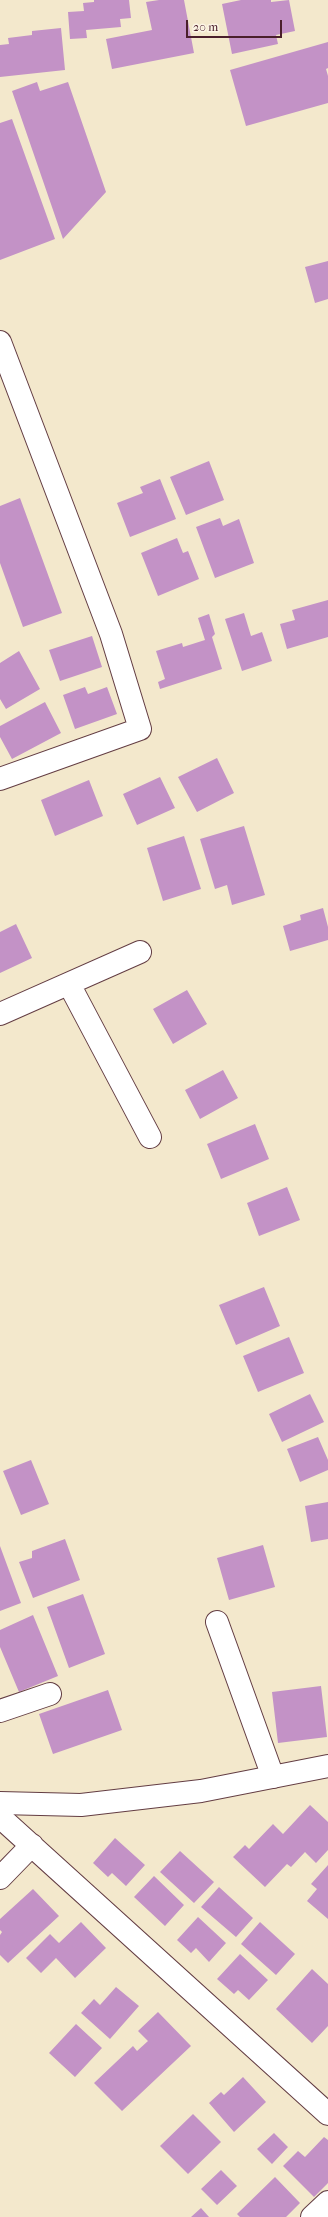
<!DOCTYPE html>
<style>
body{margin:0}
#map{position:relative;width:328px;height:2217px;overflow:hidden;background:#f3e8cc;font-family:"IM FELL French Canon",serif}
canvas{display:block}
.scale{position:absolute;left:186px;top:20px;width:96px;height:18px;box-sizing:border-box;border:2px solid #4a1f2b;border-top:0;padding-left:5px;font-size:12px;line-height:14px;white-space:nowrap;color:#4a1f2b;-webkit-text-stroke:3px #fcf5e5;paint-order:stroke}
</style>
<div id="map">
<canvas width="328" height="2217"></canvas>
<div class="scale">20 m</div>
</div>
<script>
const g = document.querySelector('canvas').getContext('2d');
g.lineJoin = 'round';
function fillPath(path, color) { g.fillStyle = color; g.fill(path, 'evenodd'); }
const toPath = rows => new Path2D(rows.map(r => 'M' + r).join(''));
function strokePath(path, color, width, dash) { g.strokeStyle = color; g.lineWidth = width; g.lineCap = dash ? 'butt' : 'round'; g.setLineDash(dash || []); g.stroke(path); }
fillPath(toPath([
 [94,0,129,0,131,18,120,19,121,27,86,30,87,38,70,39,68,12,84,11,83,3,94,2],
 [159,0,184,0,194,53,112,69,106,39,152,30,146,2],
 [241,0,271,0,271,2,289,0,295,31,276,35,278,44,232,54,222,4],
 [61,28,65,70,0,77,0,45,9,44,8,38,32,35,32,31],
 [328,42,328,68,326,69,328,76,328,103,246,126,230,70],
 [37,82,40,91,68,82,106,192,63,239,12,91],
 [12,119,55,239,0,260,0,123],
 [328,261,328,299,315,303,305,267],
 [209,461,224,500,186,515,170,477],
 [160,479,176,519,130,537,117,503,143,493,140,487],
 [20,498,62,613,23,627,0,563,0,506],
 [220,518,223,526,239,519,254,563,215,578,196,527],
 [177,538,183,553,188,551,199,579,158,596,141,553],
 [328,600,328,637,287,649,280,624,295,620,292,610],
 [244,613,251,636,262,632,272,661,242,671,225,619],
 [209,614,215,634,212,637,222,669,160,689,158,682,165,679,156,651,182,643,183,647,205,640,198,618],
 [92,636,102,667,60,681,49,650],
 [19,651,40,689,6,709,0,699,0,663],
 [85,687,88,694,107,687,117,714,75,729,63,695],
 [45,702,61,733,12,759,0,737,0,726],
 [217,758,234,793,197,812,178,777],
 [160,777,175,808,137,825,123,794],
 [89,780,103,816,55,836,41,800],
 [244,826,265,895,232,905,227,885,215,889,200,839],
 [184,836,201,889,163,901,147,848],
 [323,908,328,927,328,940,290,951,283,926,301,920,300,915],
 [16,924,32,958,0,973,0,932],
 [187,990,207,1024,173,1044,153,1009],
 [223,1070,238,1098,200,1119,185,1090],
 [255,1124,269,1159,221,1179,207,1144],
 [287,1187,300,1220,259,1236,247,1203],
 [264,1287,280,1326,236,1345,219,1305],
 [289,1337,304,1373,258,1392,243,1356],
 [310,1394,324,1422,282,1442,269,1414],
 [318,1437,328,1460,328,1470,300,1482,287,1449],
 [31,1460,49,1504,21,1515,3,1471],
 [328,1502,328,1539,311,1542,305,1506],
 [65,1539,80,1580,33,1598,19,1562,32,1558,32,1551],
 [263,1545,275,1587,229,1600,217,1558],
 [0,1546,21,1603,0,1611],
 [83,1594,105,1654,69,1668,47,1607],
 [33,1615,58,1676,19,1692,0,1647,0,1630],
 [321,1686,327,1737,278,1743,272,1692],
 [108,1690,122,1730,53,1754,39,1714],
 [310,1805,328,1822,328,1850,316,1863,305,1852,291,1867,287,1864,265,1887,233,1857,245,1845,249,1849,273,1824,283,1834],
 [115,1838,145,1865,126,1886,112,1873,108,1877,93,1863],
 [180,1851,214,1882,194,1903,160,1872],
 [328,1865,328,1919,307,1901,317,1889,311,1884],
 [154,1876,184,1905,165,1926,134,1897],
 [219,1887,253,1918,236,1937,201,1907],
 [33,1889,59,1916,8,1963,0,1955,0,1935,2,1932,0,1930,0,1919],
 [198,1917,226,1943,209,1962,196,1948,191,1953,177,1940],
 [81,1922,106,1948,75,1978,56,1958,41,1973,26,1958,50,1934,59,1943],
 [260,1922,295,1954,276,1975,241,1944],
 [240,1954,268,1980,249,2000,238,1990,234,1994,217,1979],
 [312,1969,328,1984,328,2026,312,2043,276,2009],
 [116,1987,139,2006,110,2039,81,2013,94,1999,100,2005],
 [158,2012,191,2046,122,2111,94,2083,133,2046,137,2051,148,2041,138,2031],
 [76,2024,102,2048,75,2077,49,2053],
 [243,2077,266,2102,234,2132,209,2103,221,2092,224,2095],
 [193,2114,221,2142,188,2174,160,2146],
 [274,2133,288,2147,272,2164,257,2149],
 [324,2137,328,2140,328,2183,314,2197,283,2166,298,2151,305,2157],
 [221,2170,237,2186,217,2205,201,2189],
 [275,2177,300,2203,286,2217,240,2217,237,2214],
 [201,2208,209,2217,191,2217]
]), '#c392c6');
const minor = toPath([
 [0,342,111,634,140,729,0,779],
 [69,984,150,1137],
 [0,1014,140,952],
 [217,1622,273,1777],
 [0,1711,50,1694],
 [0,1817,328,2114],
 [0,1878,32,1845],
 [312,2217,328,2202]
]);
const tertiary = toPath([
 [0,1803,81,1805,201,1791,328,1766]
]);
strokePath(minor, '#633d43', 24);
strokePath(tertiary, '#633d43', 24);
strokePath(minor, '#fff', 22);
strokePath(tertiary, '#fff', 22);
</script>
